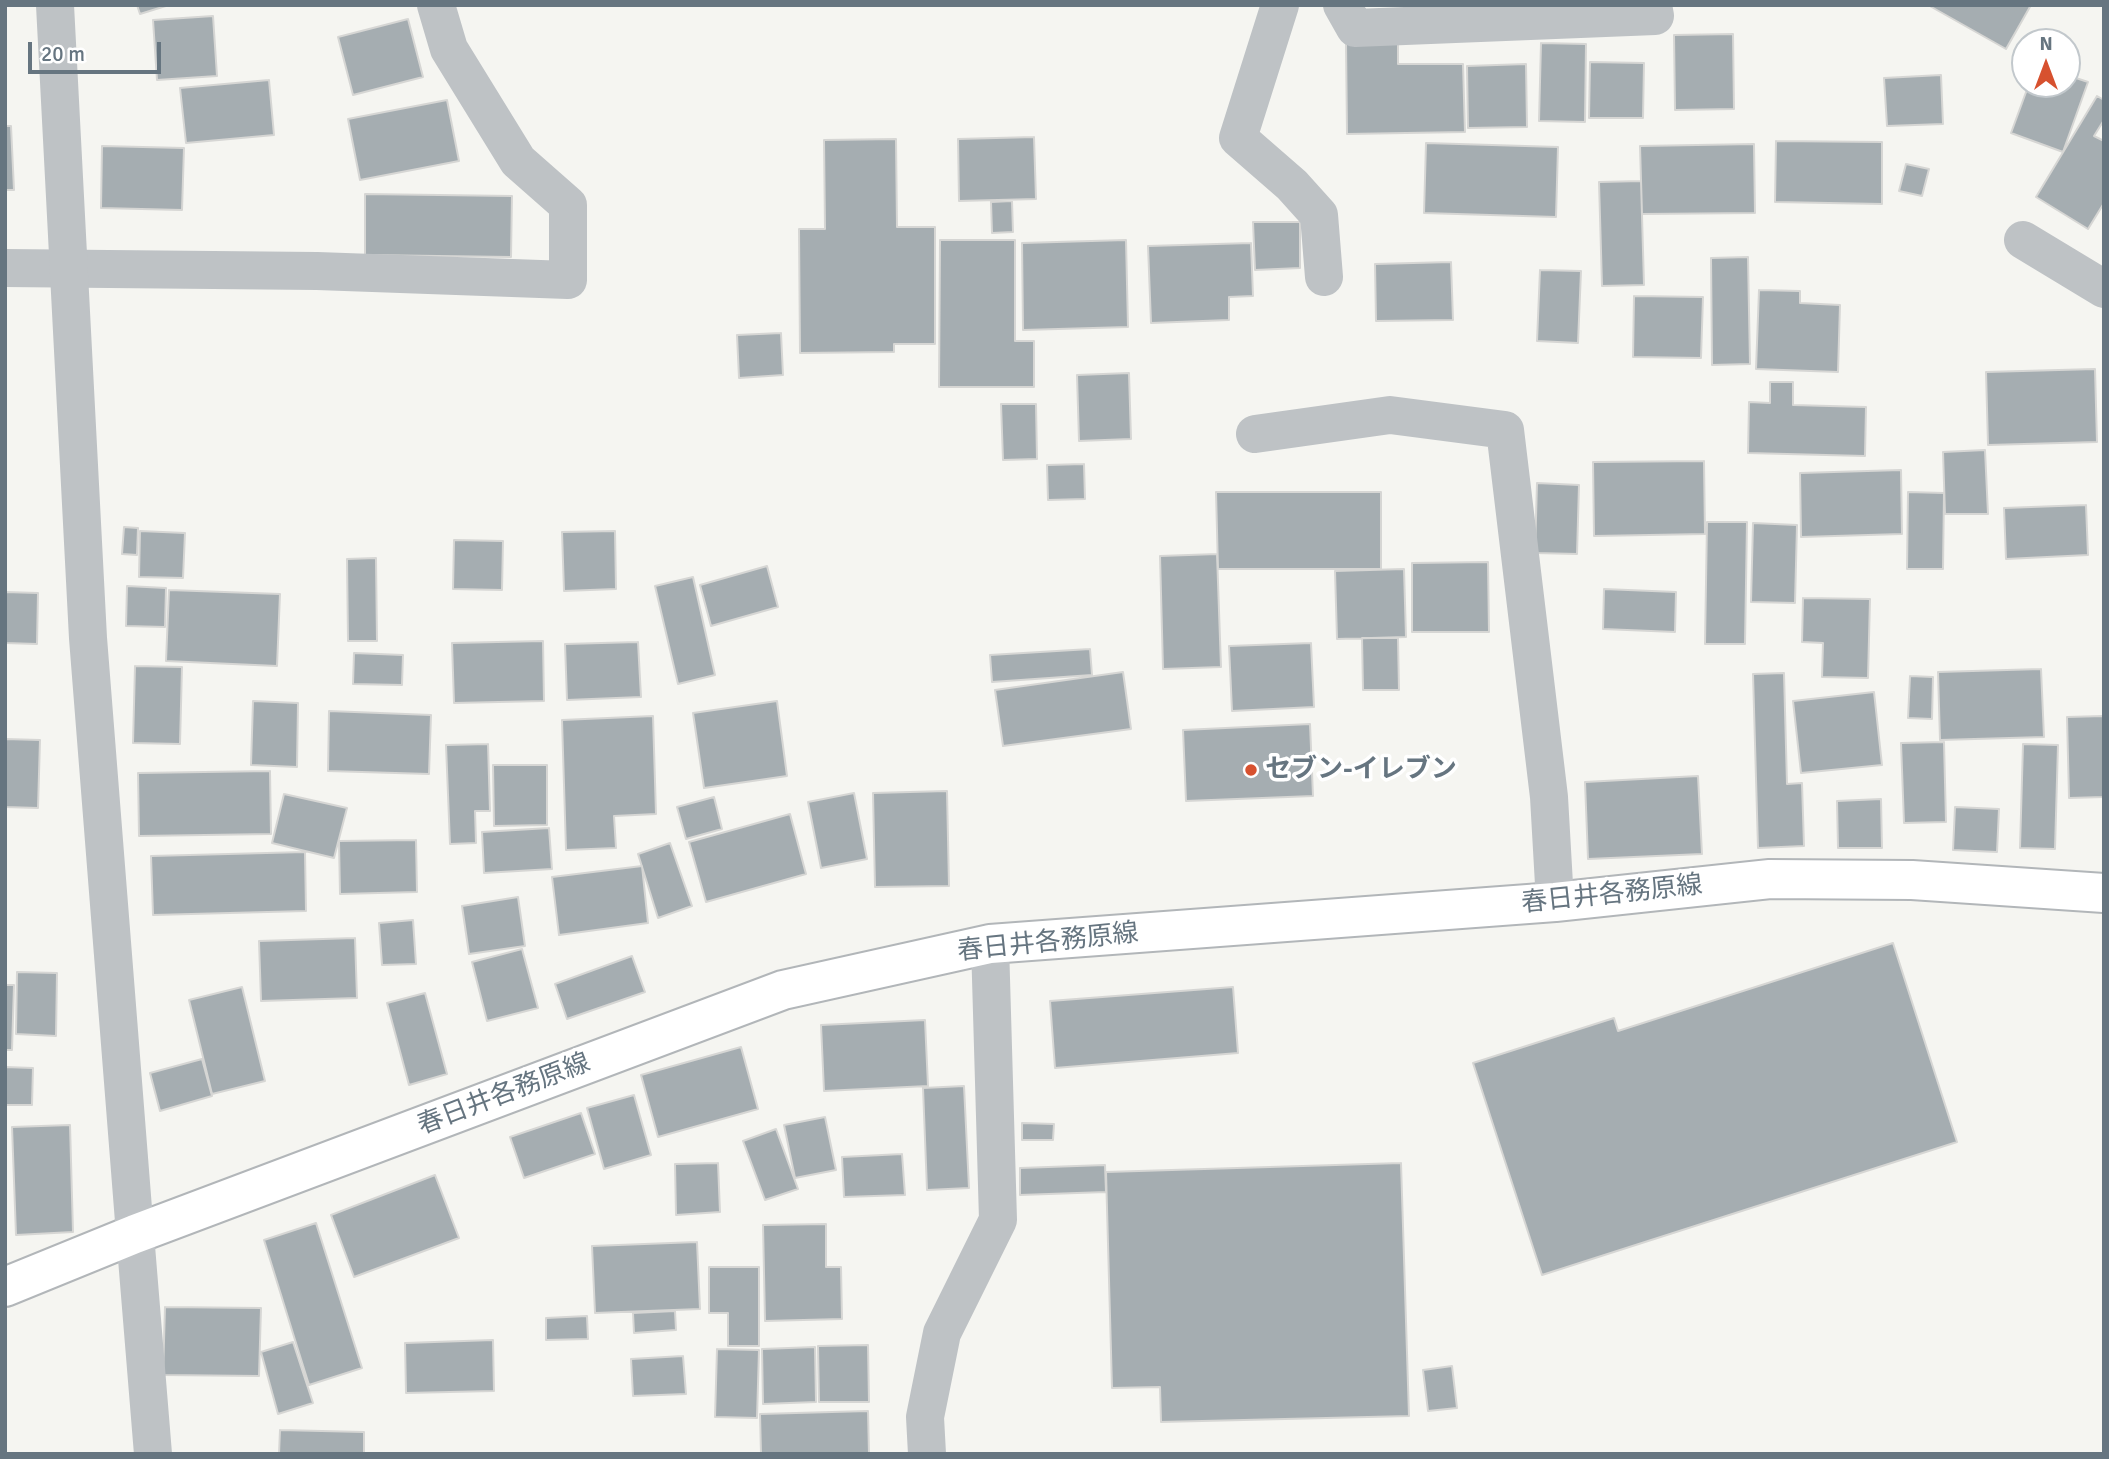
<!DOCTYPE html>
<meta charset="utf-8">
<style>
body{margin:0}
#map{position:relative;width:2109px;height:1459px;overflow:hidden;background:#f5f5f1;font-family:Signika,sans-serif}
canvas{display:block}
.frame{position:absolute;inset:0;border:7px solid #667580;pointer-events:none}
.north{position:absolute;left:2011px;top:28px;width:70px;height:70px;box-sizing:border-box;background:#fff;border:2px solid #c2c8cc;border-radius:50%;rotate:0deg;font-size:19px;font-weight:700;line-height:28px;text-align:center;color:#667580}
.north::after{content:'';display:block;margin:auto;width:24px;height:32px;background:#d7512f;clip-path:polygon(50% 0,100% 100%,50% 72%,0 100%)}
.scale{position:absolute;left:28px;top:42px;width:133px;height:32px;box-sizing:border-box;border:4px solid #667580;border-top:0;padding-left:9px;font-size:21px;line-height:24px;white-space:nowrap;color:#667580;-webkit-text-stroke:5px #fff;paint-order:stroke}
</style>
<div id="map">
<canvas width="2109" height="1459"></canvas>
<div class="frame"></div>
<div class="north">N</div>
<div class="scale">20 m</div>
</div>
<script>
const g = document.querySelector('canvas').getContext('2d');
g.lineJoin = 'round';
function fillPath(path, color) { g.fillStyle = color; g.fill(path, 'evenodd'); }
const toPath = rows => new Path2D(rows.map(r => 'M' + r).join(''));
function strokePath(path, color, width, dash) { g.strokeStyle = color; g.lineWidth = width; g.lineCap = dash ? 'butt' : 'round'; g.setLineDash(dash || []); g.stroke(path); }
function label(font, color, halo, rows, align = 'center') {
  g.font = font + ' Signika,"Noto Sans JP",sans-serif'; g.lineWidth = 7; g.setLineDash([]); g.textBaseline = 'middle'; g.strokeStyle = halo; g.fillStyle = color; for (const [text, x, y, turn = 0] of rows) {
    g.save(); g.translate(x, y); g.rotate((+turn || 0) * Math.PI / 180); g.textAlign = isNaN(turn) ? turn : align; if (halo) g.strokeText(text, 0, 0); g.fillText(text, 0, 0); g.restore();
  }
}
const building = toPath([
 [137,5,169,5,140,14,137,5],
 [1928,5,2031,5,2006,49,1928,5],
 [213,16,217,76,157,80,153,20,213,16],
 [408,19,423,77,353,95,338,37,408,19],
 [1733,34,1734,109,1675,110,1674,35,1733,34],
 [1398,42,1398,64,1463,64,1465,132,1347,134,1346,43,1398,42],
 [1541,43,1586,44,1585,122,1539,121,1541,43],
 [1590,62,1644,63,1643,118,1589,118,1590,62],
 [1526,64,1527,127,1468,128,1467,66,1526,64],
 [1941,75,1943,124,1887,126,1884,78,1941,75],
 [2067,75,2088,82,2063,152,2011,133,2029,84,2067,84,2067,75],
 [269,80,274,135,186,143,180,88,269,80],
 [2097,96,2104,100,2104,120,2094,136,2104,141,2104,203,2088,229,2036,197,2097,96],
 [447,100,459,161,360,180,348,119,447,100],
 [5,126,11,126,14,190,5,190,5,126],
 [1034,137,1036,199,959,201,958,139,1034,137],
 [896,139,897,227,935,227,935,344,894,344,894,352,800,353,799,229,825,229,824,140,896,139],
 [1776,141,1882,142,1882,204,1775,202,1776,141],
 [1426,143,1558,147,1556,217,1424,213,1426,143],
 [1754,144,1755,213,1642,214,1640,146,1754,144],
 [102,146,184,148,182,210,101,208,102,146],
 [1906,164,1929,169,1922,196,1899,191,1906,164],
 [1641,181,1644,285,1602,286,1599,182,1641,181],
 [365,194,512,196,511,257,365,255,365,194],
 [1012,201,1013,232,992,233,991,202,1012,201],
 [1253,222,1300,222,1300,268,1255,270,1253,222],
 [940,240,1015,240,1015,341,1034,341,1034,387,939,387,940,240],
 [1126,240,1128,327,1023,330,1022,243,1126,240],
 [1251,243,1253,296,1229,297,1229,320,1151,323,1148,246,1251,243],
 [1748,257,1750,364,1712,365,1711,258,1748,257],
 [1451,262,1453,320,1376,321,1375,264,1451,262],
 [1540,270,1581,271,1578,343,1537,341,1540,270],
 [1759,290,1800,291,1800,303,1840,305,1838,372,1756,369,1759,290],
 [1634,296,1703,297,1701,358,1633,357,1634,296],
 [781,333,783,375,739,378,737,335,781,333],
 [2095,369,2097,442,1988,445,1986,372,2095,369],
 [1129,373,1131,439,1079,441,1077,375,1129,373],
 [1770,382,1793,382,1793,405,1866,407,1865,456,1748,453,1749,402,1770,403,1770,382],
 [1001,404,1036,404,1037,459,1003,460,1001,404],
 [1985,450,1988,514,1945,514,1943,452,1985,450],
 [1704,461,1705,534,1594,536,1593,462,1704,461],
 [1084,464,1085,499,1048,500,1047,465,1084,464],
 [1901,470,1902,534,1801,537,1800,473,1901,470],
 [1537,483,1579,485,1577,554,1535,553,1537,483],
 [1216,492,1381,492,1381,569,1218,569,1216,492],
 [1908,492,1944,493,1943,569,1907,569,1908,492],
 [2086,505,2088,555,2006,559,2004,508,2086,505],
 [1707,522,1747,522,1745,644,1705,644,1707,522],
 [1753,523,1797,525,1795,603,1751,602,1753,523],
 [124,527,138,528,137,555,122,554,124,527],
 [140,531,185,533,183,578,139,577,140,531],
 [615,531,616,589,564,591,562,532,615,531],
 [454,540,503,541,502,590,453,589,454,540],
 [1217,554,1221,667,1163,669,1160,556,1217,554],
 [376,558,377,641,348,641,347,559,376,558],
 [1488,562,1489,632,1412,632,1412,563,1488,562],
 [767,566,778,607,711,626,700,585,767,566],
 [1404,569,1406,637,1337,639,1335,571,1404,569],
 [693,577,715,675,678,684,655,586,693,577],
 [127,586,166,588,165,627,126,626,127,586],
 [1604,589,1676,592,1675,632,1603,629,1604,589],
 [169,590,280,594,277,666,166,661,169,590],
 [5,592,38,593,37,644,5,643,5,592],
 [1803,598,1870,599,1868,678,1822,677,1823,643,1802,642,1803,598],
 [1362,638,1398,638,1399,690,1363,690,1362,638],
 [543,641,544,701,454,703,452,643,543,641],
 [638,642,641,697,567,700,565,644,638,642],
 [1311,643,1314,707,1232,711,1229,646,1311,643],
 [1090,649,1092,675,992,682,990,655,1090,649],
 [354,653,403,655,402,685,353,684,354,653],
 [135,666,182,667,180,744,133,743,135,666],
 [2041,669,2044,737,1940,740,1938,672,2041,669],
 [1123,672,1131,729,1003,746,995,690,1123,672],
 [1784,673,1787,784,1802,783,1804,846,1758,848,1753,674,1784,673],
 [1910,676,1933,677,1932,719,1908,718,1910,676],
 [1874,692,1882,765,1801,773,1793,701,1874,692],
 [253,701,298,703,297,767,251,765,253,701],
 [777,701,787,776,704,788,693,713,777,701],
 [329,711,431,715,429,774,328,771,329,711],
 [653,716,656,814,614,816,616,848,566,850,562,720,653,716],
 [2104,716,2104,797,2069,798,2067,717,2104,716],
 [1310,724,1313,796,1186,801,1183,730,1310,724],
 [5,739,40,740,38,808,5,807,5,739],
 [1944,742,1946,822,1904,823,1901,743,1944,742],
 [488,744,490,811,475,811,476,843,450,844,446,745,488,744],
 [2023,744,2058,745,2055,849,2020,848,2023,744],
 [493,765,547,765,547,825,494,826,493,765],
 [270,771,271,834,139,836,138,773,270,771],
 [1698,776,1702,854,1588,859,1585,782,1698,776],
 [947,791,949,886,875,887,873,793,947,791],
 [854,793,867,859,821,868,808,802,854,793],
 [284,794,347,808,334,858,272,843,284,794],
 [714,797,722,829,686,839,677,807,714,797],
 [1881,799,1882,848,1838,848,1837,801,1881,799],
 [1955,807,1999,809,1997,852,1953,850,1955,807],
 [790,814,806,874,706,902,689,842,790,814],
 [549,828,552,869,484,873,482,832,549,828],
 [416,840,417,892,340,894,339,841,416,840],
 [670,843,692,906,658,918,638,854,670,843],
 [305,852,306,911,153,915,151,856,305,852],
 [642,866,648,923,559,935,552,877,642,866],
 [518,897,525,946,469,954,462,906,518,897],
 [413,920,416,964,382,965,379,923,413,920],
 [355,938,357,998,261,1001,259,941,355,938],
 [1893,943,1957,1142,1542,1275,1473,1063,1614,1018,1618,1031,1893,943],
 [522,949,538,1008,487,1021,472,962,522,949],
 [632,956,645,992,567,1019,555,984,632,956],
 [17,972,57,973,56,1036,16,1034,17,972],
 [5,985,14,985,12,1050,5,1050,5,985],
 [242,987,265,1081,212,1094,189,1000,242,987],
 [1233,987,1238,1053,1055,1068,1050,1001,1233,987],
 [425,993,447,1074,409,1085,387,1003,425,993],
 [925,1020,928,1086,824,1091,821,1025,925,1020],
 [741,1047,758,1109,658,1137,641,1075,741,1047],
 [202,1059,212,1096,160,1111,150,1073,202,1059],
 [5,1067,33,1068,32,1105,5,1105,5,1067],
 [964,1086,969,1188,927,1190,923,1088,964,1086],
 [634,1095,651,1155,604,1169,587,1108,634,1095],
 [581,1113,595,1154,524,1178,510,1137,581,1113],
 [825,1117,836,1170,795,1178,784,1125,825,1117],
 [1022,1123,1054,1124,1053,1140,1022,1140,1022,1123],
 [70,1125,73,1232,16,1235,12,1127,70,1125],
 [776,1129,798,1189,765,1200,743,1141,776,1129],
 [902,1154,905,1195,844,1197,842,1157,902,1154],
 [718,1163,720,1212,676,1215,675,1164,718,1163],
 [1401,1163,1409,1416,1161,1422,1160,1387,1112,1388,1106,1172,1401,1163],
 [1105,1165,1106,1192,1020,1195,1020,1168,1105,1165],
 [435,1175,459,1238,354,1277,331,1215,435,1175],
 [316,1223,362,1368,309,1385,264,1240,316,1223],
 [826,1224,826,1267,841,1267,842,1319,765,1321,763,1225,826,1224],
 [697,1242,700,1309,595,1313,592,1246,697,1242],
 [709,1267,759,1267,759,1346,728,1346,728,1313,709,1313,709,1267],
 [165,1307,261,1308,259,1376,163,1375,165,1307],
 [675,1311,676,1330,634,1333,633,1313,675,1311],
 [587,1316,588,1339,546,1340,546,1318,587,1316],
 [493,1340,494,1391,406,1393,405,1343,493,1340],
 [293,1342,313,1403,278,1414,261,1352,293,1342],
 [868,1345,869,1402,819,1402,818,1346,868,1345],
 [815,1347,816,1402,763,1404,762,1349,815,1347],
 [717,1349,759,1350,757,1418,715,1417,717,1349],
 [683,1356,686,1394,633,1396,631,1359,683,1356],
 [1452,1366,1457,1408,1428,1411,1423,1370,1452,1366],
 [868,1411,869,1454,761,1454,760,1414,868,1411],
 [280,1430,364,1432,364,1454,279,1454,280,1430]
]);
fillPath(building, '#a5adb1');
strokePath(building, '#d6d6d4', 2);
const primary = toPath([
 [5,1287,135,1234,783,990,990,944,1555,902,1770,879,1912,880,2104,893]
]);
strokePath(primary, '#b2b6b9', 42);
strokePath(toPath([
 [1280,5,1238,138,1292,185,1319,215,1324,277],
 [1342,5,1355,28,1655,16,1653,5],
 [2023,240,2104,289],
 [5,268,317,271,568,280,568,205,518,161,449,49,436,5],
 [1255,434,1390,415,1505,430,1549,797,1555,902],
 [135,1234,153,1454],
 [927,1454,925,1417,942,1333,998,1220,990,944]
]), '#bec2c5', 38);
strokePath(toPath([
 [55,5,88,638,135,1234]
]), '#bec2c5', 38);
strokePath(primary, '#fff', 38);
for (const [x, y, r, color] of [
 [1251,770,7,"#d7512f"]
]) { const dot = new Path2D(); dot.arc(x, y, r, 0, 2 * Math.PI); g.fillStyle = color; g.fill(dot); strokePath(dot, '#fff', 2.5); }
label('bold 26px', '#667580', '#fff', [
 ["セブン-イレブン",1265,770]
], 'left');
label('26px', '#667580', '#fff', [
 ["春日井各務原線",1612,895,-6],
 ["春日井各務原線",1048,943,-6],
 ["春日井各務原線",504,1095,-21]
]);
</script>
